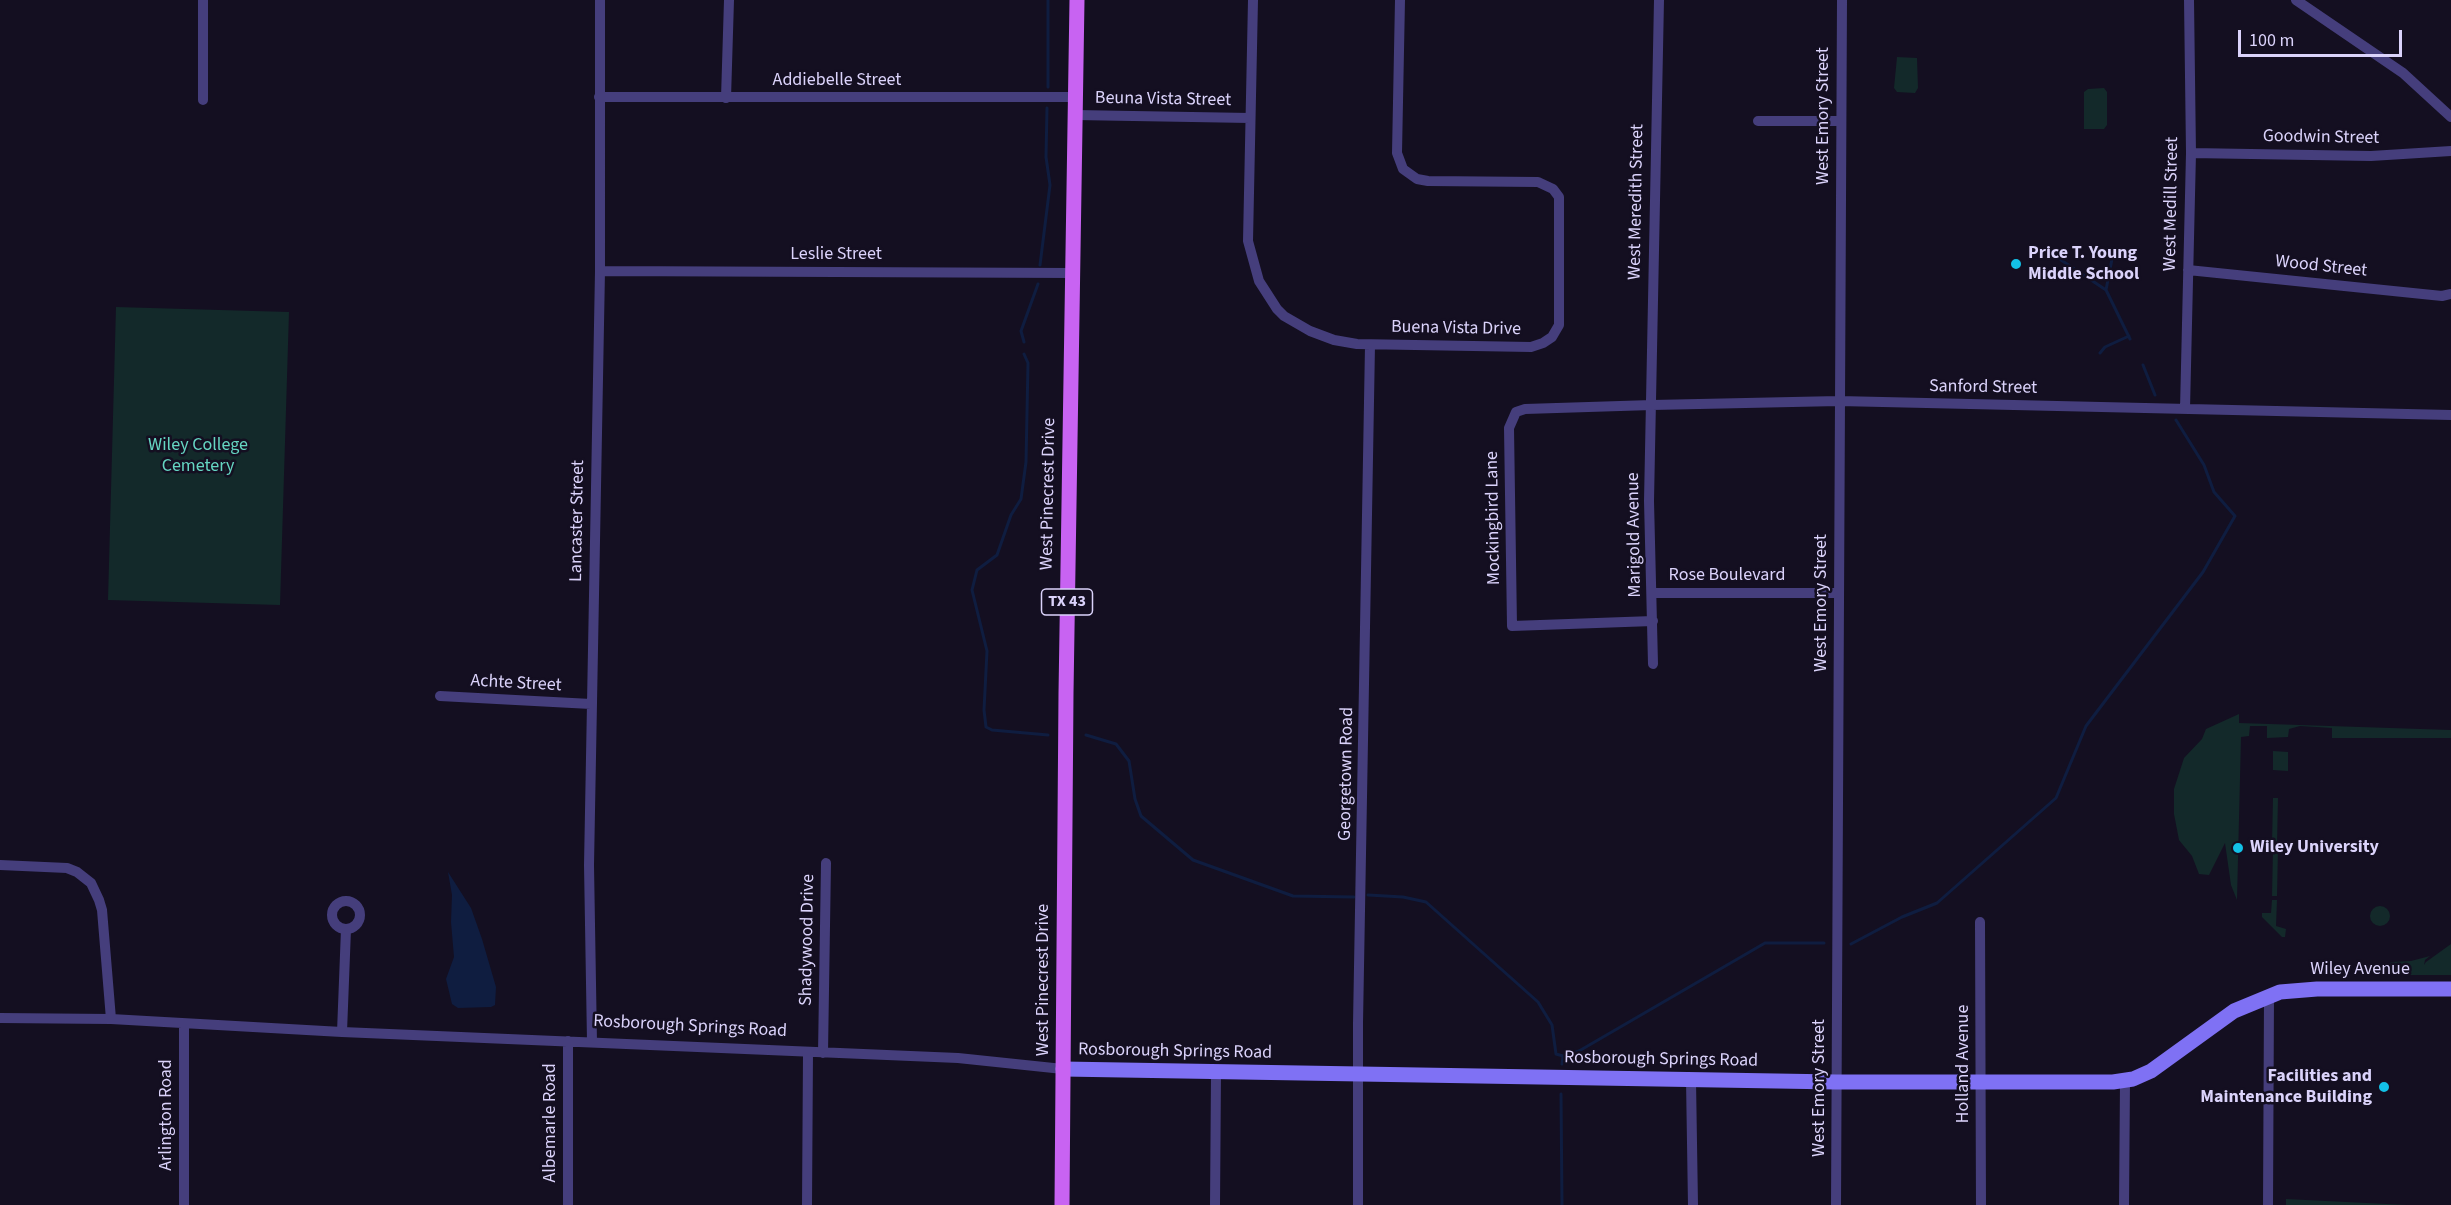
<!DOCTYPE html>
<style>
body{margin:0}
#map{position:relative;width:2451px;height:1205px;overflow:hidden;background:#140f21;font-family:"Source Sans 3",sans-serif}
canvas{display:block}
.scale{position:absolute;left:2238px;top:30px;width:164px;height:27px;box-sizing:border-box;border:3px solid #dbd3fb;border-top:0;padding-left:8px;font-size:18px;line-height:21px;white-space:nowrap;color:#dbd3fb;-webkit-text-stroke:4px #140f21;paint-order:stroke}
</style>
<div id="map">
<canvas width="2451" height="1205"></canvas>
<div class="scale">100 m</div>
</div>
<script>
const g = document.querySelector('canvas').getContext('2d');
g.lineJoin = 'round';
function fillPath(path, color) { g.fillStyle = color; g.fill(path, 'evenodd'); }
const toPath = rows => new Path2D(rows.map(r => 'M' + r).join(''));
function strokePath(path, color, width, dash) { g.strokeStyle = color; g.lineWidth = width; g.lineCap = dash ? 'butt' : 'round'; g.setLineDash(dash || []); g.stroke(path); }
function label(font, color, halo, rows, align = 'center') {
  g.font = font + ' "Source Sans 3",sans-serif'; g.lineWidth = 5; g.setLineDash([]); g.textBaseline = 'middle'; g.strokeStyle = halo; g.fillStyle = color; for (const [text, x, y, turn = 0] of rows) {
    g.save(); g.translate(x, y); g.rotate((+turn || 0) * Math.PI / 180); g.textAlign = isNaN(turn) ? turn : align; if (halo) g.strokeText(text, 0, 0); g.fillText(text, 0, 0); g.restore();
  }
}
fillPath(toPath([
 [1897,57,1917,58,1918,88,1915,93,1897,92,1894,88],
 [2104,88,2107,92,2107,125,2104,129,2084,129,2084,92,2088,89],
 [116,307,289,312,280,605,108,600],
 [2239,714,2239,723,2451,730,2451,738,2332,738,2332,728,2300,726,2289,729,2288,737,2267,738,2267,726,2250,726,2249,736,2241,737,2237,900,2231,885,2225,843,2209,875,2199,874,2192,856,2179,840,2174,814,2174,789,2184,758,2202,739,2206,729],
 [2273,751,2288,752,2288,771,2273,770],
 [2273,798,2278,798,2277,845,2272,844],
 [2273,849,2278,849,2277,896,2272,896],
 [2272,900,2277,900,2276,926,2286,929,2285,937,2282,937,2262,917,2262,913,2271,913],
 '2370 916a10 10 0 1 1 20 0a10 10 0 1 1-20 0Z',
 [2451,944,2451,975,2396,975,2392,974,2389,966,2386,965,2392,962,2411,961,2430,956,2425,960,2424,965,2426,962],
 [2286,1199,2407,1205,2286,1205]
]), '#13292a');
fillPath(toPath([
 [448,872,471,908,482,939,496,987,495,1005,491,1007,458,1008,452,1004,446,979,454,957,451,922,452,895]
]), '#0f1d40');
strokePath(toPath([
 [1048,87,1048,0],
 [2061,260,2106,290,2130,339],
 [1040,265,1050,185,1046,157,1047,108],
 [2106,290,2112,259],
 [1024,342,1021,331,1038,284],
 [2100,353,2105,347,2129,336],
 [1024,354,1028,363,1026,462,1021,499,1011,515,997,555,977,570,972,590,987,651,984,710,986,727,992,730,1048,735],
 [2143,365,2155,395],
 [1086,735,1116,744,1129,761,1135,799,1141,816,1193,860,1293,896,1354,897],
 [1368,895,1403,897,1426,902,1538,1002,1552,1025,1556,1054,1563,1056],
 [1851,944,1902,917,1937,903,2056,798,2086,726,2203,572,2235,516,2214,492,2204,465,2176,420],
 [1562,1064,1563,1056,1579,1051,1765,943,1824,943],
 [1561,1094,1562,1205]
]), '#0f1d40', 3);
strokePath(toPath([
 [1253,0,1248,241,1259,281,1277,309,1284,316,1310,331,1334,340,1357,344,1531,347,1543,343,1552,337,1559,325,1559,197,1553,189,1538,182,1428,181,1417,179,1403,169,1397,153,1400,0],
 [2296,0,2403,73,2451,117],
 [599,97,1076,97],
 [726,98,729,0],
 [203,100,203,0],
 [1075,115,1250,118],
 [1758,121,1840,121],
 [2191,153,2371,156,2451,151],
 [2188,270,2442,296,2451,294],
 [600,271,1072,273],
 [2185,409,2191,153,2189,0],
 [1652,593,1838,593],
 [1653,621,1512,626,1509,428,1516,412,1525,409,1652,405,1839,401,2451,415],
 [1653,664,1649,501,1659,0],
 [440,696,591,704],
 [0,865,67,868,77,872,91,883,99,900,102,910,111,1019],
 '332 915a14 14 0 1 1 28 0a14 14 0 1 1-28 0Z',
 [1980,922,1981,1205],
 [0,1018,111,1019,342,1032,958,1058,1063,1069],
 [342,1032,346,929],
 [592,1042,589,865,600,271,600,0],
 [823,1053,826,863],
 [1691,1080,1693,1205],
 [184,1205,184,1024],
 [568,1205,568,1041],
 [807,1205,808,1053],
 [1215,1205,1216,1073],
 [1358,1205,1358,1023,1370,345],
 [1836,1205,1842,0],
 [2124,1205,2125,1081],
 [2268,1205,2269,996]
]), '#453e7c', 10);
strokePath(toPath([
 [1063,1069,1836,1082,2113,1082,2133,1079,2151,1071,2234,1011,2280,992,2317,989,2451,989]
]), '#7f71f4', 15);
strokePath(toPath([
 [1062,1205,1066,693,1077,0]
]), '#c863f2', 15);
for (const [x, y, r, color] of [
 [2016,264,6,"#13c1e7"],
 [2238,848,6,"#13c1e7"],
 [2384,1087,6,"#13c1e7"]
]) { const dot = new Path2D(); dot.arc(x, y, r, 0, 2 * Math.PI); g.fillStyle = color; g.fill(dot); strokePath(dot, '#140f21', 2); }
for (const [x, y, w] of [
 [1067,602,51]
]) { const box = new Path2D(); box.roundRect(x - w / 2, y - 13, w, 26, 4.5); g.fillStyle = '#140f21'; g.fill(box); strokePath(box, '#dbd3fb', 1.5); }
label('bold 16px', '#dbd3fb', null, [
 ["TX 43",1067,602]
]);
label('18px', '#dbd3fb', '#140f21', [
 ["Addiebelle Street",837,81],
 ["Beuna Vista Street",1163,100,1],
 ["West Emory Street",1824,116,-90],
 ["Goodwin Street",2321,138,1],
 ["West Meredith Street",1637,202,-89],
 ["West Medill Street",2172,204,-89],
 ["Leslie Street",836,255],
 ["Wood Street",2321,267,6],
 ["Buena Vista Drive",1456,329,1],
 ["Sanford Street",1983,388,1],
 ["West Pinecrest Drive",1049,494,-89],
 ["Mockingbird Lane",1494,518,-91],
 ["Lancaster Street",578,521,-89],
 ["Marigold Avenue",1635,535,-91],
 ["Rose Boulevard",1727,576],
 ["West Emory Street",1822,603,-90],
 ["Achte Street",516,684,3],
 ["Georgetown Road",1347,774,-89],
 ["Shadywood Drive",808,940,-89],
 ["Wiley Avenue",2360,970],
 ["West Pinecrest Drive",1044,980,-90],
 ["Rosborough Springs Road",690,1027,3],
 ["Rosborough Springs Road",1175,1052,1],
 ["Rosborough Springs Road",1661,1060,1],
 ["Holland Avenue",1964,1064,-90],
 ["West Emory Street",1820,1088,-90],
 ["Arlington Road",167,1115,-90],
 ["Albemarle Road",551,1123,-90]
]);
label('bold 18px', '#dbd3fb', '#140f21', [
 ["Price T. Young",2028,254],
 ["Middle School",2028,275],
 ["Wiley University",2250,848],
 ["Facilities and",2372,1077,"right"],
 ["Maintenance Building",2372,1098,"right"]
], 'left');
label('18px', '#65d5c2', '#140f21', [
 ["Wiley College",198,446],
 ["Cemetery",198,467]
]);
</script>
